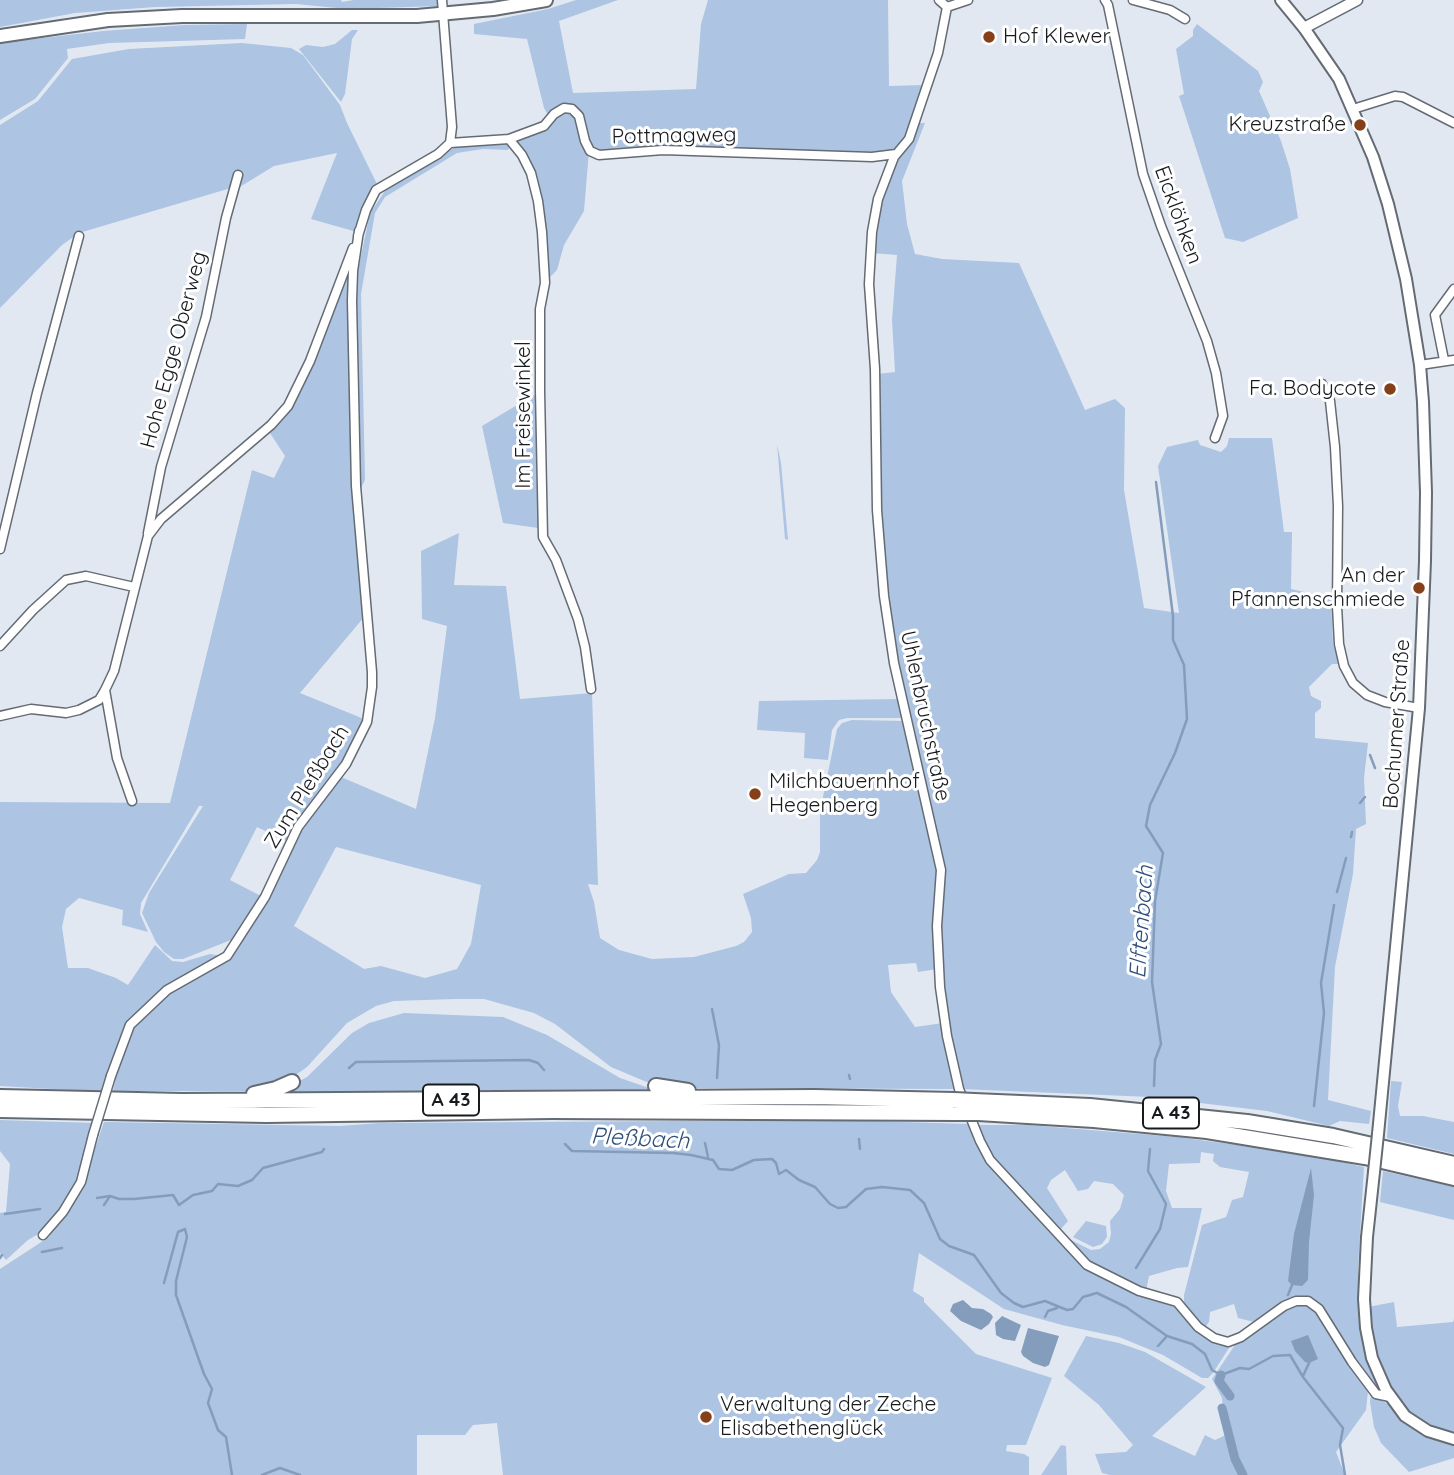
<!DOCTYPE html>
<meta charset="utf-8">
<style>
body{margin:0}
canvas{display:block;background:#e1e8f1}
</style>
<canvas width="1454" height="1475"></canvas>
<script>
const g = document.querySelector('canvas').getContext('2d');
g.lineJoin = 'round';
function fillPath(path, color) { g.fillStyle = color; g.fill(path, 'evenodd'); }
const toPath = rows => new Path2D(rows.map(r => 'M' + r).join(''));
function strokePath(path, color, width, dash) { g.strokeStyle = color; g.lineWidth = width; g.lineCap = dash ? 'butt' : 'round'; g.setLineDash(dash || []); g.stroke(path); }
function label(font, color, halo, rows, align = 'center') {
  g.font = font + ' Quicksand,sans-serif'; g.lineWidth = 6; g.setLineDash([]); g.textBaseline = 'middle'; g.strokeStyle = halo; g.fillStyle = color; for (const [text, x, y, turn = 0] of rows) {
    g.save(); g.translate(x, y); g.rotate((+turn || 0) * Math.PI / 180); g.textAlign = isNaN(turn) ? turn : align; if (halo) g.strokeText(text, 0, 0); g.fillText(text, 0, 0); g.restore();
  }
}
fillPath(toPath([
 [0,0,341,0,342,2,354,0,438,0,439,6,347,9,296,4,155,7,75,13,0,27],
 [576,0,618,0,559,21,573,93,696,89,701,24,708,0,888,0,889,86,924,85,907,135,898,147,877,154,589,151,584,211,564,245,557,270,546,281,541,200,527,154,510,136,544,122,549,117,544,108,527,39,474,34,474,24,548,9],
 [247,24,245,39,109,43,67,49,68,58,35,99,0,120,0,43,103,31,185,25],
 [1197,24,1258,71,1263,82,1259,91,1281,141,1290,169,1298,218,1243,242,1225,238,1179,96,1184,94,1176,49,1193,36,1193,30],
 [352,30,358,30,352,39,345,94,341,102,299,49,306,45,323,47,335,44],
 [242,43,291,48,303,55,340,105,347,123,377,184,366,203,357,232,311,219,337,153,274,166,238,188,231,188,79,233,62,245,0,308,0,125,38,101,72,59,129,49],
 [920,123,925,123,902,181,907,224,915,254,942,259,1019,263,1085,410,1115,399,1125,408,1124,490,1144,608,1179,613,1158,466,1167,447,1198,440,1200,445,1221,452,1227,446,1229,438,1272,438,1284,532,1292,532,1291,589,1331,598,1333,644,1339,664,1332,664,1309,687,1311,696,1321,701,1321,708,1315,713,1315,738,1368,743,1364,778,1366,824,1356,829,1353,874,1335,967,1328,1100,1371,1111,1369,1124,1340,1121,1329,1126,1267,1111,1150,1097,962,1089,950,1036,944,985,940,933,941,902,945,888,941,861,893,645,880,518,877,374,895,372,892,320,897,255,872,253,879,199,897,158],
 [503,143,511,143,508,150,483,149,457,153,385,197,375,213,361,294,365,480,358,494,355,299,357,275,370,213,387,188,457,146],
 [345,275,351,276,365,616,300,693,364,719,352,751,286,841,257,827,230,880,261,896,239,934,231,940,183,959,174,959,164,952,156,942,142,913,149,893,203,806,199,806,141,903,140,914,148,932,122,925,123,910,79,898,66,909,62,927,68,968,88,968,116,978,128,985,155,945,172,961,183,962,210,954,222,956,166,989,129,1024,103,1092,0,1086,0,802,170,803,252,470,274,478,285,456,268,430,292,405,298,395],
 [534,395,537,396,538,528,503,523,482,426],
 [777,444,781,463,788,540,785,539],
 [459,533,454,585,506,586,520,699,592,693,598,885,588,884,594,902,600,938,619,950,652,959,694,957,736,946,744,942,752,932,751,918,743,894,789,874,806,873,817,860,820,852,820,811,837,729,842,723,852,720,905,721,938,861,937,969,918,972,916,963,888,965,891,992,915,1027,943,1023,954,1080,952,1084,955,1089,683,1088,667,1086,649,1083,611,1067,555,1024,534,1013,484,999,455,999,394,1001,376,1006,347,1023,307,1067,290,1079,254,1091,113,1091,116,1077,111,1076,130,1026,168,992,229,957,261,910,301,830,341,777,416,809,435,718,447,626,422,619,421,551],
 [336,847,481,885,471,944,457,969,425,978,381,966,364,969,294,926],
 [901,699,905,718,847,718,839,720,832,730,828,760,804,758,805,733,757,730,759,701],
 [404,1013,503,1017,547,1035,620,1078,652,1089,279,1092,307,1077,352,1033,369,1023],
 [1391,1081,1402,1082,1398,1106,1400,1116,1423,1116,1454,1122,1454,1154,1387,1138],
 [0,1120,94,1123,81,1174,60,1211,40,1233,28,1240,6,1260,0,1253,0,1213,6,1212,10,1164,0,1151],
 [830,1120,970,1124,971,1132,987,1157,1083,1263,1176,1306,1186,1317,1229,1345,1229,1348,1213,1373,1208,1378,1202,1378,1163,1355,1119,1337,1062,1325,1004,1309,919,1253,913,1291,924,1298,924,1302,976,1354,1052,1378,1026,1445,1007,1445,1006,1451,1024,1454,1029,1457,1029,1475,503,1475,497,1423,473,1425,465,1435,417,1435,417,1475,0,1475,0,1269,49,1237,83,1183,104,1122,340,1126,380,1123],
 [978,1125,1028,1125,1177,1137,1305,1154,1364,1167,1358,1268,1361,1332,1379,1387,1375,1388,1312,1298,1304,1297,1284,1303,1254,1322,1238,1318,1234,1304,1210,1312,1209,1322,1203,1330,1191,1315,1184,1303,1184,1295,1202,1225,1226,1217,1232,1200,1243,1197,1249,1172,1220,1167,1213,1161,1214,1154,1201,1152,1200,1163,1169,1164,1166,1191,1172,1208,1202,1208,1198,1226,1188,1267,1177,1268,1149,1276,1146,1291,1089,1264,1070,1241,1071,1240,1091,1250,1100,1249,1109,1242,1111,1234,1110,1221,1120,1209,1124,1195,1113,1184,1094,1181,1088,1189,1078,1191,1065,1170,1051,1180,1047,1188,1068,1221,1061,1229,1056,1226,990,1156],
 [1383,1171,1454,1187,1454,1220,1380,1202],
 [1086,1221,1106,1226,1107,1237,1102,1244,1093,1247,1073,1237],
 [1394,1302,1397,1327,1453,1322,1454,1319,1454,1433,1421,1421,1409,1412,1399,1402,1386,1379,1378,1358,1368,1307],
 [1305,1304,1318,1313,1368,1391,1366,1410,1336,1452,1345,1475,1110,1475,1102,1473,1095,1454,1126,1452,1133,1445,1099,1405,1064,1376,1086,1336,1119,1343,1145,1352,1206,1387,1152,1436,1195,1456,1205,1435,1215,1440,1226,1435,1222,1398,1212,1379,1235,1345,1257,1326,1291,1305],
 [1371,1395,1390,1405,1399,1416,1422,1433,1454,1445,1454,1458,1409,1472,1381,1443,1374,1427,1370,1402],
 [1061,1445,1066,1446,1067,1475,1041,1475]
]), '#adc4e3');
fillPath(toPath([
 [1311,1168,1314,1195,1309,1242,1308,1280,1302,1286,1292,1285,1288,1281,1294,1234],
 [963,1300,972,1308,983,1309,991,1314,993,1317,989,1324,981,1330,961,1321,950,1311,953,1304],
 [1002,1316,1021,1325,1015,1341,1003,1339,996,1335,995,1323],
 [1028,1328,1059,1336,1049,1365,1045,1367,1033,1363,1023,1356,1021,1352],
 [1308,1335,1318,1359,1309,1363,1305,1362,1295,1351,1291,1341]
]), '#859dbd');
strokePath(toPath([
 [1370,755,1375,768],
 [1360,803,1365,797],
 [1351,837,1352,832],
 [1337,892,1346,858],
 [712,1009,719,1045,717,1078],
 [349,1068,356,1062,529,1060,538,1063,544,1070],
 [849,1075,850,1079],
 [1154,1086,1155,1060,1161,1044,1152,982,1155,901,1163,853,1146,826,1150,805,1175,753,1187,719,1184,665,1173,640,1173,616,1156,482],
 [1314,1106,1324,1013,1321,983,1334,905],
 [859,1139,860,1149],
 [705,1143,708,1157],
 [565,1144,572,1151,673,1153,691,1155,713,1160,719,1169,732,1170,754,1160,772,1159,776,1163,779,1174,786,1170,799,1180,815,1187,830,1204,838,1208,846,1207,866,1189,882,1187,910,1190,924,1203,940,1239,949,1246,974,1255,1001,1293,1014,1303,1023,1307,1045,1301,1067,1310,1073,1309,1083,1297,1097,1293,1126,1307,1167,1336,1192,1344,1205,1354,1212,1370,1221,1375,1240,1368,1249,1369,1273,1356,1290,1355,1303,1377,1343,1428,1340,1445,1345,1475],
 [97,1198,110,1196,119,1199,134,1199,173,1195,179,1205,193,1195,212,1191,218,1184,238,1186,252,1180,263,1168,322,1152,324,1149],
 [104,1205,110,1196],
 [5,1214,40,1209],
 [42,1252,62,1248],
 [0,1258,2,1255],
 [1136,1268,1160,1229,1166,1204,1148,1171,1150,1149],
 [164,1283,178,1232,185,1229,187,1237,176,1281,176,1295,204,1374,212,1389,208,1403,218,1430,226,1437,232,1475],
 [1288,1295,1292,1285],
 [1045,1317,1048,1311,1057,1308],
 [1158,1346,1167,1336],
 [1303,1376,1309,1363],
 [262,1475,280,1468,300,1475]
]), '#859dbd', 2.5);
strokePath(toPath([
 [1221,1375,1219,1381,1230,1396],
 [1222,1408,1235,1459,1243,1475]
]), '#859dbd', 9);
const minor = toPath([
 [939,0,947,7,968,0],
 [1105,0,1108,5,1143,174,1161,226,1207,341,1216,373,1223,416,1215,438],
 [1133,0,1170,10,1185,19],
 [947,7,938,53,909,139,894,157,878,199,872,232,869,284,875,369,877,510,884,596,894,663,941,870,937,926,940,987,947,1036,959,1089,980,1141,990,1160,1087,1265,1139,1291,1177,1302,1198,1327,1214,1338,1228,1342,1241,1337,1284,1306,1296,1301,1308,1301,1319,1309,1352,1362,1376,1394,1390,1397],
 [1353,109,1395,96,1403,97,1454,123],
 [509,139,522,155,531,173,538,201,542,232,545,283,540,309,540,391,543,537,556,560,578,619,585,647,591,689],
 [450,143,509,139,544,126,554,114,564,108,572,109,579,116,585,141,590,151,599,155,663,150,872,157,896,154],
 [358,236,366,210,376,190,438,154,450,143,452,127,442,0],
 [1444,360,1435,315,1454,289],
 [1420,365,1454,360],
 [1322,384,1330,401,1335,447,1338,506,1337,606,1339,644,1344,666,1353,683,1367,695,1385,702,1419,708],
 [148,533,161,467,206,317,226,218,238,175],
 [0,549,37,393,79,236],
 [0,646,33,610,66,580,86,576,134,587],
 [105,690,117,758,132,801],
 [0,716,31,709,66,713,79,710,99,700,105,690,114,671,148,536,161,519,271,425,288,406,310,361,353,248],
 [111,1076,130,1025,167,990,227,956,265,897,298,827,346,764,367,722,372,687,372,672,356,486,352,301,353,271,359,231],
 [43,1235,63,1212,81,1182,93,1135]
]);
const tertiary = toPath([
 [1304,28,1357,0]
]);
const secondary = toPath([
 [1281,0,1304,28,1339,79,1373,157,1388,204,1406,279,1420,365,1423,402,1426,493,1425,561,1419,708,1378,1134],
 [1374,1172,1367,1237,1364,1299,1366,1328,1372,1358,1386,1390,1405,1416,1428,1431,1454,1439]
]);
const primary = toPath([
 [0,36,108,20,182,16,417,16,493,9,546,0]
]);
const motorway = toPath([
 [656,1086,688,1091],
 [254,1094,276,1089,292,1082],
 [0,1097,182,1101,814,1097,954,1100],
 [974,1101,1090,1106,1247,1122,1333,1136,1454,1164],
 [0,1110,266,1115,551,1111,958,1113],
 [978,1113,1094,1120,1207,1131,1365,1157,1454,1178]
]);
strokePath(minor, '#656b73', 11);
strokePath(tertiary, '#656b73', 13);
strokePath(secondary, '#656b73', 14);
strokePath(primary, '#656b73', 16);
strokePath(motorway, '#656b73', 18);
strokePath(minor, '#fff', 8);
strokePath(tertiary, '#fff', 10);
strokePath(secondary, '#fff', 10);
strokePath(primary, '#fff', 12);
strokePath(motorway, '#fff', 14);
const minorBridge = toPath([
 [93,1135,111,1076]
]);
const secondaryBridge = toPath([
 [1374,1172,1378,1134]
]);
const motorwayBridge = toPath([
 [954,1100,974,1101],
 [958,1113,978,1113]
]);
strokePath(minorBridge, '#656b73', 11, []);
strokePath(secondaryBridge, '#656b73', 14, []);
strokePath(motorwayBridge, '#656b73', 18, []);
strokePath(minorBridge, '#fff', 8);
strokePath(secondaryBridge, '#fff', 10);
strokePath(motorwayBridge, '#fff', 14);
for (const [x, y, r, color] of [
 [989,37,7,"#853f19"],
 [1360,125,7,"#853f19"],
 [1390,389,7,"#853f19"],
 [1419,588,7,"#853f19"],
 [755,794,7,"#853f19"],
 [706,1417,7,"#853f19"]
]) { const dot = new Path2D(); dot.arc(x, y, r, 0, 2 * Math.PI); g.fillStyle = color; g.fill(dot); strokePath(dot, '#fff', 2.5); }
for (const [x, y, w] of [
 [451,1100,56],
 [1171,1113,56]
]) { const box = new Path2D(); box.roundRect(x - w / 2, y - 15.5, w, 31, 5); g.fillStyle = '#fff'; g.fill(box); strokePath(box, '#181b1e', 2); }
label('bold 19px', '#181b1e', null, [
 ["A 43",451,1100],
 ["A 43",1171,1113]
]);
label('21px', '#181b1e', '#fff', [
 ["Hof Klewer",1003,37],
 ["Kreuzstraße",1346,125,"right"],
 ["Fa. Bodycote",1376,389,"right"],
 ["An der",1405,576,"right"],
 ["Pfannenschmiede",1405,600,"right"],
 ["Milchbauernhof",769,782],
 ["Hegenberg",769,806],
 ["Verwaltung der Zeche",720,1405],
 ["Elisabethenglück",720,1429]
], 'left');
label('21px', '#181b1e', '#fff', [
 ["Pottmagweg",674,136,-1],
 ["Eicklöhken",1178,215,70],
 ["Hohe Egge Oberweg",174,350,-75],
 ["Im Freisewinkel",524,415,-90],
 ["Uhlenbruchstraße",925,716,78],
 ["Bochumer Straße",1397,724,-86],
 ["Zum Pleßbach",307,787,-58]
]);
label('italic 23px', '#2f507d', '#fff', [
 ["Elftenbach",1142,922,-86],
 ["Pleßbach",640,1139,3]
]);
</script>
